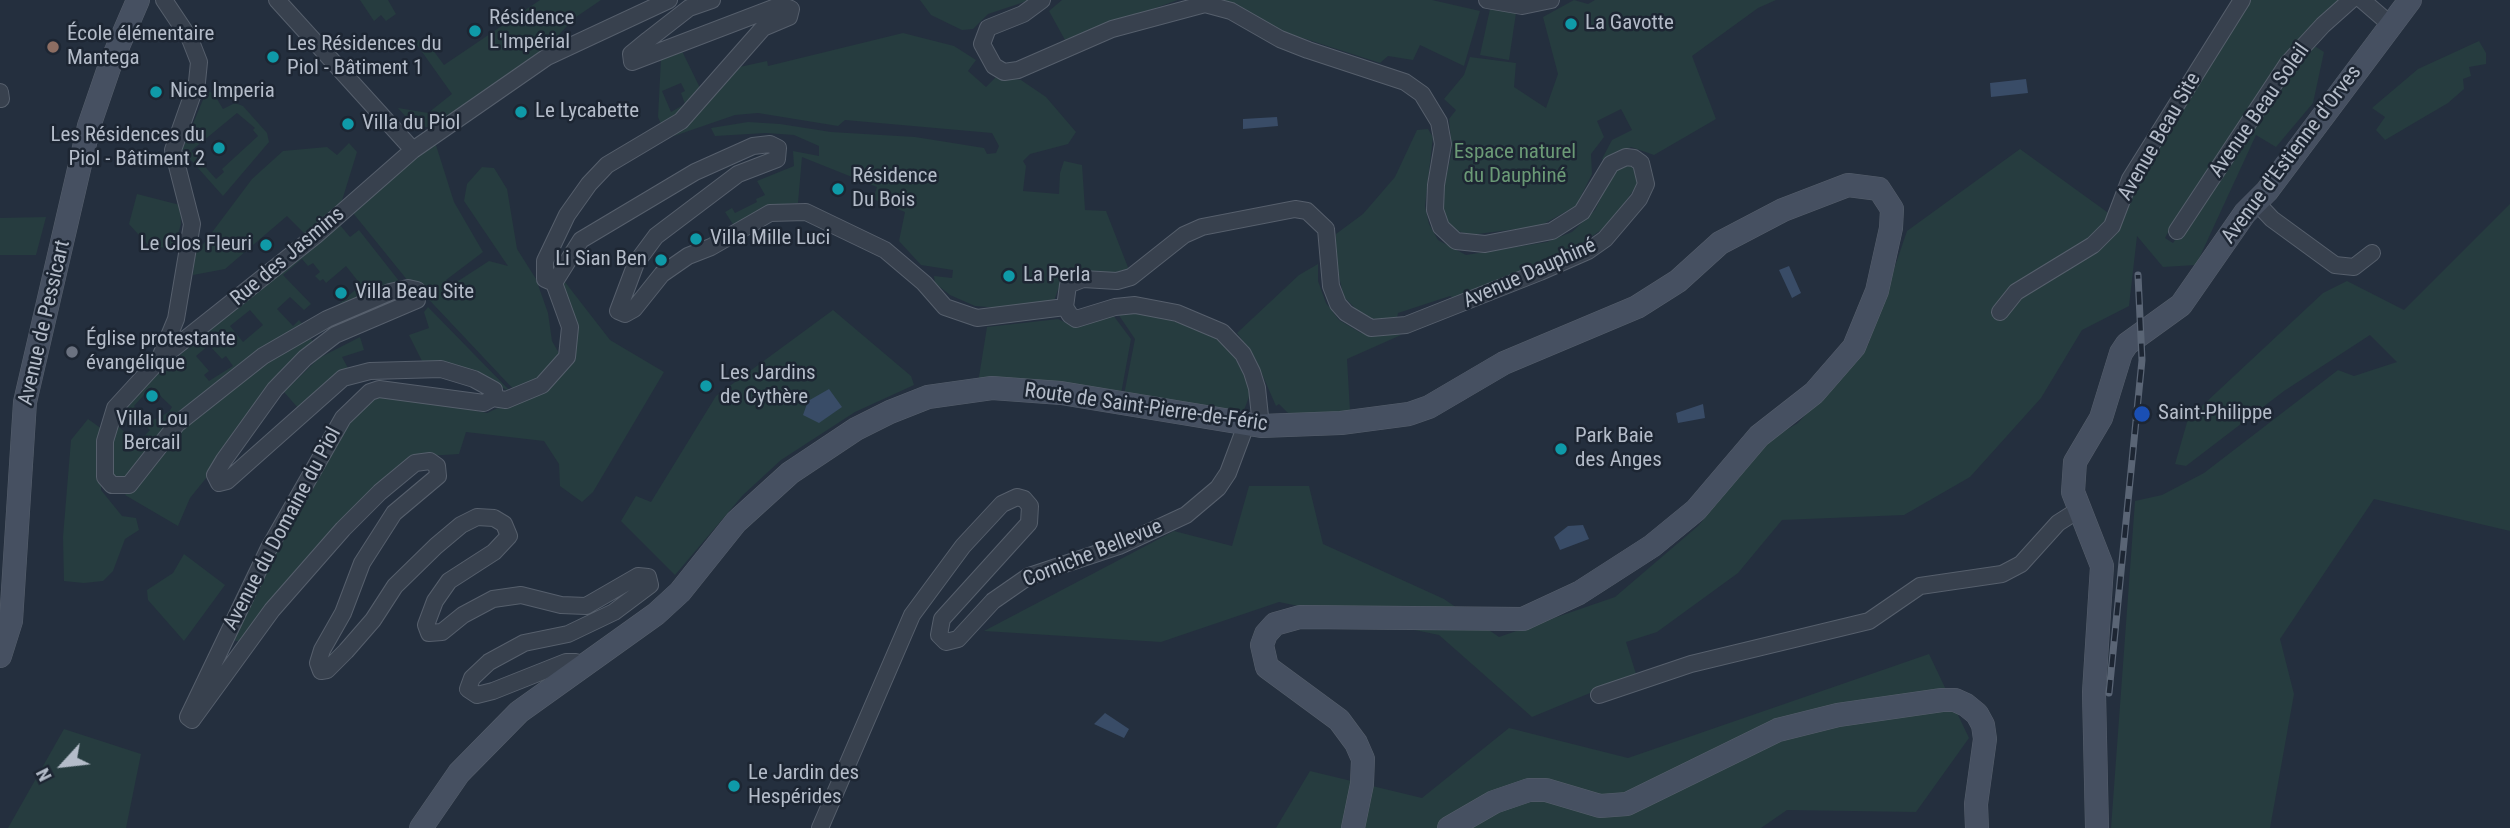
<!DOCTYPE html>
<meta charset="utf-8">
<style>
body{margin:0}
#map{position:relative;width:2510px;height:828px;overflow:hidden;background:#242f3e;font-family:"Roboto Condensed",sans-serif}
canvas{display:block}
.north{position:absolute;left:28px;top:730px;width:70px;height:70px;-webkit-text-stroke:5px #1d2633;paint-order:stroke;rotate:243deg;font-size:19px;font-weight:700;line-height:28px;text-align:center;color:#b4bcc9}
.north::after{content:'';display:block;margin:auto;width:24px;height:32px;background:#b4bcc9;clip-path:polygon(50% 0,100% 100%,50% 72%,0 100%)}
</style>
<div id="map">
<canvas width="2510" height="828"></canvas>
<div class="north">N</div>
</div>
<script>
const g = document.querySelector('canvas').getContext('2d');
g.lineJoin = 'round';
function fillPath(path, color) { g.fillStyle = color; g.fill(path, 'evenodd'); }
const toPath = rows => new Path2D(rows.map(r => 'M' + r).join(''));
function strokePath(path, color, width, dash) { g.strokeStyle = color; g.lineWidth = width; g.lineCap = dash ? 'butt' : 'round'; g.setLineDash(dash || []); g.stroke(path); }
function label(font, color, halo, rows, align = 'center') {
  g.font = font + ' "Roboto Condensed",sans-serif'; g.lineWidth = 5; g.setLineDash([]); g.textBaseline = 'middle'; g.strokeStyle = halo; g.fillStyle = color; for (const [text, x, y, turn = 0] of rows) {
    g.save(); g.translate(x, y); g.rotate((+turn || 0) * Math.PI / 180); g.textAlign = isNaN(turn) ? turn : align; if (halo) g.strokeText(text, 0, 0); g.fillText(text, 0, 0); g.restore();
  }
}
fillPath(toPath([
 [360,0,388,0,396,14,386,21,381,15,374,21],
 [540,0,601,0,576,17,536,58,432,128,413,125,398,108,428,113,452,94,415,42,424,38,444,65],
 [920,0,1030,0,988,14,973,29,962,30,931,15],
 [1062,0,1178,0,1065,40,1049,11],
 [1224,0,1432,0,1480,11,1464,66,1420,45,1413,60,1388,56,1380,63,1287,33],
 [1574,0,1588,4,1595,0,1776,0,1758,8,1692,56,1716,119,1654,155,1631,147,1605,162,1602,159,1612,140,1632,130,1621,109,1597,121,1604,137,1591,154,1592,174,1576,206,1540,226,1470,235,1455,230,1446,222,1440,204,1452,151,1449,119,1456,110,1444,99,1464,75,1470,57,1516,63,1514,87,1546,108,1558,74,1543,17],
 [2249,0,2342,0,2171,226,2165,238,2173,243,2313,45,2324,52,2313,103,2276,147,2256,135,2196,265,2163,267,2137,236,2129,306,2082,330,2041,398,1970,477,1904,515,1782,520,1738,573,1657,632,1626,642,1636,674,1532,717,1439,635,1279,602,1161,642,984,631,1174,531,1232,546,1249,486,1309,486,1323,544,1444,599,1499,637,1615,597,1698,526,1771,439,1798,423,1868,345,1907,231,2020,149,2118,220,2143,169],
 [1490,9,1516,13,1509,60,1480,55],
 [903,33,954,46,976,60,968,71,986,87,997,76,1021,80,1046,97,1076,132,1068,144,1030,154,1023,161,1026,166,1023,191,1059,194,1060,173,1064,161,1082,165,1085,210,1106,211,1129,270,1118,274,1073,272,1061,281,1054,301,999,308,975,306,950,295,935,283,934,276,952,278,953,270,921,265,899,241,905,212,873,199,877,187,802,157,798,203,771,205,736,229,725,212,732,208,735,213,757,202,756,199,765,195,757,181,794,166,793,151,819,156,819,146,794,135,766,133,715,136,711,128,748,122,780,124,831,132,915,137,984,148,987,154,996,153,999,146,992,133,845,120,838,126,758,113,735,115,674,136,735,68,767,61,768,66],
 [2479,41,2486,53,2486,64,2469,67,2471,76,2463,79,2464,89,2448,103,2385,140,2376,130,2385,117,2372,108,2418,69],
 [682,51,701,90,663,129,658,117,661,59],
 [681,83,685,91,681,93,685,104,671,112,662,91],
 [207,90,214,94,223,109,235,103,243,106,267,133,269,142,223,196,182,150],
 [237,113,255,128,253,130,258,136,222,169,224,172,216,179,191,151],
 [1428,129,1433,137,1425,206,1429,224,1438,240,1466,255,1547,242,1572,232,1595,210,1614,171,1625,163,1637,170,1639,182,1611,223,1581,244,1456,299,1450,296,1398,313,1397,318,1385,321,1371,318,1359,312,1344,297,1336,265,1336,234,1363,214,1395,177,1417,130],
 [435,142,454,202,483,252,446,280,452,285,489,261,508,266,464,201,467,184,482,167,494,168,507,189,517,249,536,279,548,313,552,341,560,355,539,380,516,392,418,288,408,281,353,213],
 [349,143,357,152,340,207,306,235,287,216,225,269,193,275,195,255,252,179,283,151,327,147,337,155],
 [137,194,180,205,181,224,173,250,147,244,129,224],
 [2510,204,2510,531,2374,499,2280,639,2294,694,2270,828,2111,828,2135,501,2162,495,2204,473,2338,370,2354,376,2397,362,2370,335,2284,391,2186,466,2175,464,2188,419,2323,293,2347,281,2404,310],
 [46,217,36,255,0,255,0,218],
 [339,224,350,237,359,230,403,286,341,307,250,358,176,416,130,478,122,480,112,474,112,447,117,425,127,403,147,382],
 [302,259,308,266,313,263,320,272,315,276,320,281,323,279,326,283,346,266,361,285,339,304,303,325,299,320,293,326,277,309,290,297,304,310,311,304,283,275],
 [250,310,263,325,243,342,230,326],
 [209,345,222,359,226,356,233,366,209,381,204,375,209,371,196,356],
 [151,387,172,407,169,412,151,421,134,406],
 [124,418,130,424,136,418,150,430,137,444,118,426],
 [1318,264,1318,281,1326,303,1339,320,1361,333,1401,335,1347,359,1350,411,1291,416,1279,404,1276,406,1255,358,1237,333,1299,275],
 [565,282,610,340,664,372,593,492,582,502,560,486,559,464,544,441,466,432,459,454,427,456,242,642,227,639,345,426,369,401,389,394,487,413,543,387,573,345,553,302],
 [428,307,511,392,457,365,423,363,409,335,429,328,424,312],
 [833,310,911,376,914,385,855,412,781,460,743,495,675,575,621,521,636,496,651,502,716,396],
 [1128,312,1159,316,1214,335,1232,352,1247,381,1250,394,1243,413,1124,395,1135,339,1118,314],
 [1113,315,1131,339,1121,394,978,383,987,327,1058,319,1075,327],
 [309,334,314,345,190,498,178,526,125,495,176,433,255,367],
 [360,337,364,350,342,357,349,370,298,408,284,392,319,358],
 [88,419,102,429,101,490,122,516,136,518,139,530,125,539,113,571,103,581,84,583,64,581,63,537,71,440],
 [184,554,225,585,184,641,148,600,147,590,173,573],
 [1929,654,1969,738,1916,812,1787,810,1761,828,1276,828,1310,771,1422,798,1509,728,1628,758],
 [64,729,141,754,126,828,8,828]
]), '#263c3f');
fillPath(toPath([
 [2026,79,2028,93,1991,97,1990,83],
 [1277,117,1278,126,1243,129,1243,119],
 [1789,266,1801,293,1792,298,1779,270],
 [829,389,842,407,819,423,803,415,808,401],
 [1703,404,1705,418,1678,423,1676,413],
 [1583,525,1589,539,1560,550,1554,537,1568,526],
 [1105,713,1129,729,1124,738,1094,724]
]), '#394c67');
const street = toPath([
 [164,0,190,39,199,62,197,82,173,150,192,224,176,319,159,360,115,408,105,441,105,477,112,485,129,485,177,424,263,356,327,319,390,292,408,288,417,290,417,300,335,335,305,358,275,389,224,460,215,475,219,483,227,481,343,378,370,371,441,369,474,379,494,390,493,398,484,403,379,389,370,392,343,418,269,548,188,717,192,720,272,610,343,529,380,492,415,463,430,461,437,466,438,476,394,513,362,563,343,613,322,650,318,663,321,671,327,670,346,651,373,620,395,586,436,546,461,525,477,517,494,518,504,524,509,536,494,552,449,581,435,601,426,625,429,633,442,632,463,615,493,599,521,595,561,605,586,606,638,576,648,577,650,585,614,612,568,634,524,643,489,662,472,678,468,689,477,695,493,691,566,662,576,662,581,667],
 [277,0,413,150,547,57,669,0],
 [712,0,689,8,648,40,631,54,632,62,781,5,791,9,789,17,763,28,681,121,607,165,589,184,567,215,545,261,545,279,554,283,581,240,695,172,753,146,770,144,778,148,777,159,738,174,656,236,636,263,618,311,625,314,634,309,662,274,688,256,711,247,770,213,806,212,885,250,924,283,945,307,977,318,1065,307],
 [1042,0,1023,14,988,28,982,44,994,66,1004,72,1018,70,1112,29,1205,4,1231,11,1280,39,1308,50,1405,82,1422,94,1439,122,1443,144,1436,185,1435,210,1441,227,1456,241,1485,244,1552,231,1582,212,1611,164,1626,157,1634,158,1641,163,1646,184,1639,199,1605,239,1588,251,1540,272,1406,325,1371,328,1346,313,1338,304,1331,286,1326,229,1307,211,1295,209,1202,227,1184,235,1131,277,1117,281,1083,279,1068,285,1065,307,1070,315,1076,319,1115,307,1135,305,1177,313,1222,332,1243,354,1252,372,1257,388,1261,426],
 [1487,0,1522,6,1551,0],
 [2362,0,2391,25],
 [0,92,1,99],
 [2256,202,2272,219,2335,265,2354,267,2372,253],
 [2177,231,2288,63,2323,25,2351,0],
 [2000,312,2016,292,2093,245,2112,226,2130,179,2242,0],
 [159,360,315,236,413,150],
 [493,398,506,400,542,385,567,357,570,327,554,283],
 [1599,695,1691,664,1869,621,1920,586,2002,574,2021,564,2058,523,2080,509],
 [820,828,912,615,963,546,1002,504,1017,497,1024,499,1030,506,1029,523,942,619,939,635,946,642,958,639,993,601,1029,576,1119,546,1186,515,1218,488,1228,473,1246,425]
]);
const secondary = toPath([
 [0,656,11,621,25,402,89,126,110,65,138,0],
 [421,828,459,773,519,712,656,614,680,592,736,522,790,473,856,429,890,412,928,397,992,388,1061,393,1261,426,1341,423,1409,414,1429,407,1504,363,1637,307,1678,281,1720,243,1783,210,1848,185,1879,189,1892,209,1891,228,1877,291,1854,347,1814,393,1759,436,1696,510,1652,546,1579,593,1523,619,1300,617,1275,624,1266,634,1262,645,1267,667,1339,720,1356,743,1363,759,1362,784,1353,828],
 [1449,828,1494,802,1529,790,1546,790,1600,806,1627,804,1778,730,1838,715,1942,700,1955,700,1966,705,1977,714,1983,725,1985,739,1976,804,1977,828],
 [2097,828,2094,692,2102,566,2073,492,2075,462,2101,418,2121,353,2127,344,2181,305,2245,213,2267,191,2410,0]
]);
strokePath(street, '#565f6c', 18);
strokePath(secondary, '#565f6c', 24);
strokePath(street, '#38414e', 16);
strokePath(secondary, '#465061', 23);
const rail = toPath([
 [2109,693,2142,360,2138,275]
]);
strokePath(rail, '#5a6575', 7);
strokePath(rail, '#1d2633', 4.5, [13]);
for (const [x, y, r, color] of [
 [1571,24,7,"#0f9aa8"],
 [475,31,7,"#0f9aa8"],
 [53,47,7,"#8d6e63"],
 [273,57,7,"#0f9aa8"],
 [156,92,7,"#0f9aa8"],
 [521,112,7,"#0f9aa8"],
 [348,124,7,"#0f9aa8"],
 [219,148,7,"#0f9aa8"],
 [838,189,7,"#0f9aa8"],
 [696,239,7,"#0f9aa8"],
 [266,245,7,"#0f9aa8"],
 [661,260,7,"#0f9aa8"],
 [1009,276,7,"#0f9aa8"],
 [341,293,7,"#0f9aa8"],
 [72,352,7,"#6b7280"],
 [706,386,7,"#0f9aa8"],
 [152,396,7,"#0f9aa8"],
 [2142,414,9,"#1a4fb4"],
 [1561,449,7,"#0f9aa8"],
 [734,786,7,"#0f9aa8"]
]) { const dot = new Path2D(); dot.arc(x, y, r, 0, 2 * Math.PI); g.fillStyle = color; g.fill(dot); strokePath(dot, '#1d2633', 2.5); }
label('21px', '#b4bcc9', '#1d2633', [
 ["Résidence",489,19],
 ["L'Impérial",489,43],
 ["La Gavotte",1585,24],
 ["École élémentaire",67,35],
 ["Mantega",67,59],
 ["Les Résidences du",287,45],
 ["Piol - Bâtiment 1",287,69],
 ["Nice Imperia",170,92],
 ["Le Lycabette",535,112],
 ["Villa du Piol",362,124],
 ["Les Résidences du",205,136,"right"],
 ["Piol - Bâtiment 2",205,160,"right"],
 ["Résidence",852,177],
 ["Du Bois",852,201],
 ["Villa Mille Luci",710,239],
 ["Le Clos Fleuri",252,245,"right"],
 ["Li Sian Ben",647,260,"right"],
 ["La Perla",1023,276],
 ["Villa Beau Site",355,293],
 ["Église protestante",86,340],
 ["évangélique",86,364],
 ["Les Jardins",720,374],
 ["de Cythère",720,398],
 ["Saint-Philippe",2158,414],
 ["Villa Lou",152,420,"center"],
 ["Bercail",152,444,"center"],
 ["Park Baie",1575,437],
 ["des Anges",1575,461],
 ["Le Jardin des",748,774],
 ["Hespérides",748,798]
], 'left');
label('21px', '#b4bcc9', '#1d2633', [
 ["Avenue Beau Soleil",2260,111,-55],
 ["Avenue Beau Site",2160,137,-60],
 ["Avenue d'Estienne d'Orves",2292,155,-53],
 ["Rue des Jasmins",288,257,-40],
 ["Avenue Dauphiné",1530,274,-24],
 ["Avenue de Pessicart",45,323,-77],
 ["Route de Saint-Pierre-de-Féric",1146,408,8],
 ["Avenue du Domaine du Piol",283,529,-62],
 ["Corniche Bellevue",1093,554,-22]
]);
label('21px', '#6b9a76', '#1d2633', [
 ["Espace naturel",1515,153],
 ["du Dauphiné",1515,177]
]);
</script>
